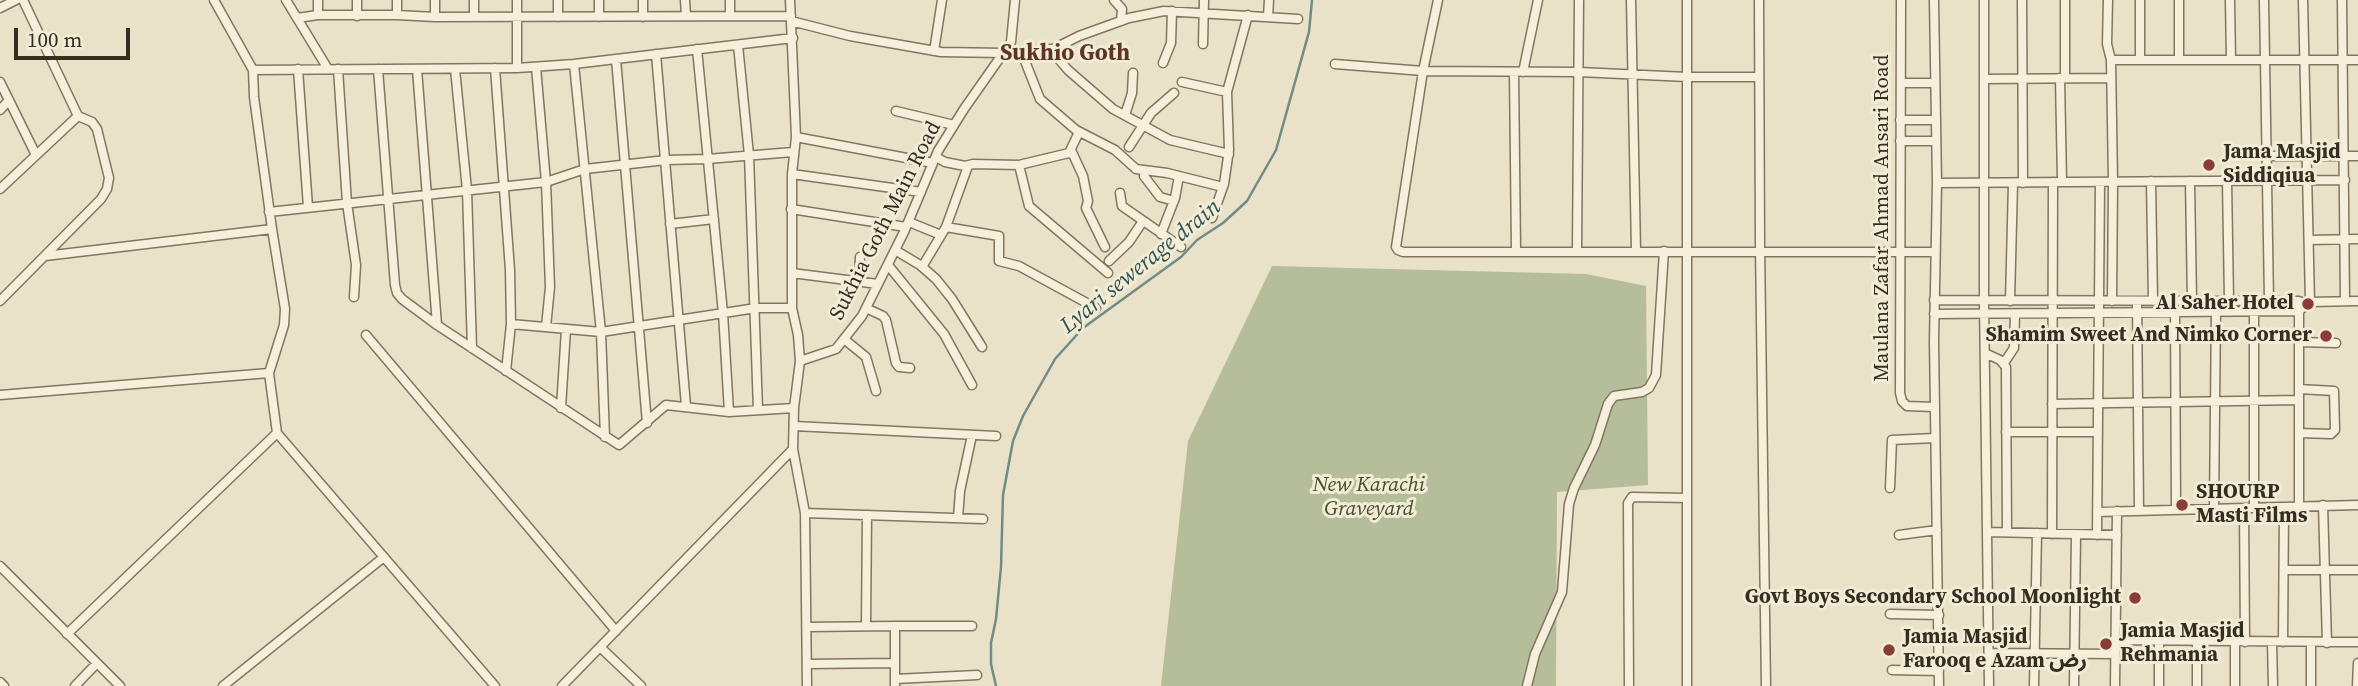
<!DOCTYPE html>
<meta charset="utf-8">
<style>
body{margin:0}
#map{position:relative;width:2358px;height:686px;overflow:hidden;background:#eae2c8;font-family:"Source Serif 4",serif}
canvas{display:block}
.scale{position:absolute;left:14px;top:28px;width:116px;height:32px;box-sizing:border-box;border:4px solid #362d21;border-top:0;padding-left:9px;font-size:21px;line-height:24px;white-space:nowrap;color:#362d21;-webkit-text-stroke:5px #f2ecd7;paint-order:stroke}
</style>
<div id="map">
<canvas width="2358" height="686"></canvas>
<div class="scale">100 m</div>
</div>
<script>
const g = document.querySelector('canvas').getContext('2d');
g.lineJoin = 'round';
function fillPath(path, color) { g.fillStyle = color; g.fill(path, 'evenodd'); }
const toPath = rows => new Path2D(rows.map(r => 'M' + r).join(''));
function strokePath(path, color, width, dash) { g.strokeStyle = color; g.lineWidth = width; g.lineCap = dash ? 'butt' : 'round'; g.setLineDash(dash || []); g.stroke(path); }
function label(font, color, halo, rows, align = 'center') {
  g.font = font + ' "Source Serif 4","Noto Sans Arabic",serif'; g.lineWidth = 6; g.setLineDash([]); g.textBaseline = 'middle'; g.strokeStyle = halo; g.fillStyle = color; for (const [text, x, y, turn = 0] of rows) {
    g.save(); g.translate(x, y); g.rotate((+turn || 0) * Math.PI / 180); g.textAlign = isNaN(turn) ? turn : align; if (halo) g.strokeText(text, 0, 0); g.fillText(text, 0, 0); g.restore();
  }
}
fillPath(toPath([
 [1272,266,1586,274,1646,286,1648,485,1557,492,1556,686,1161,686,1188,441]
]), '#b6bd9b');
strokePath(toPath([
 [996,686,991,664,991,643,996,619,1001,567,1003,495,1013,441,1023,416,1055,359,1083,328,1181,257,1197,240,1223,223,1247,201,1276,150,1309,32,1312,0]
]), '#708c87', 2.5);
const minor = toPath([
 [214,0,253,70,254,97,272,229,285,309,284,325,269,373,277,433,495,686],
 [286,0,328,69],
 [318,0,318,15],
 [397,0,397,15],
 [435,0,435,17],
 [517,0,517,68],
 [643,0,643,17],
 [685,0,686,16],
 [730,0,730,16],
 [790,0,796,137,792,174,792,308,798,335,800,361,794,408,793,449,805,513,807,686],
 [1114,0,1122,9,1121,21],
 [1438,0,1423,71,1396,247,1398,250,1403,252,1935,252],
 [1631,0,1636,250],
 [1759,0,1760,246,1766,686],
 [1901,0,1900,393,1902,401,1907,406,1934,407],
 [1934,0,1937,183,1934,341,1939,686],
 [1984,0,1984,301,1989,686],
 [2022,0,2023,183],
 [2065,0,2065,78],
 [2108,0,2107,44,2111,60,2113,182,2112,301],
 [2140,0,2140,60],
 [2230,0,2231,60],
 [2264,0,2269,301],
 [2303,0,2310,302],
 [2342,0,2345,301],
 [0,8,16,0],
 [357,16,357,0],
 [474,17,474,0],
 [558,17,558,0],
 [599,17,599,0],
 [1268,17,1269,0],
 [297,18,318,15,397,15,435,17,791,16],
 [791,21,850,36,941,52,1004,53,1053,49,1079,36,1129,18,1164,11,1298,19],
 [1203,44,1204,0],
 [738,45,749,155,758,410],
 [697,49,723,313,729,412],
 [1050,49,1068,70,1113,109,1170,140,1229,154],
 [934,51,942,0],
 [1021,51,1040,99,1076,130,1115,150,1136,169,1167,173,1223,187],
 [656,54,686,406],
 [616,59,647,423],
 [2111,60,2358,60],
 [2179,60,2179,0],
 [1163,63,1171,43,1172,11],
 [574,64,601,332,605,437],
 [1335,64,1423,71,1579,72,1687,77,1758,77],
 [536,67,546,182,550,287,546,327],
 [495,68,510,270,511,324,506,371],
 [298,69,308,207],
 [338,69,347,203,356,265,354,297],
 [378,69,395,285,397,293,402,299,437,325,619,445,666,405,729,412,794,408],
 [417,69,437,325],
 [455,69,467,190,472,348],
 [253,70,517,68,574,64,793,38],
 [1514,72,1516,250],
 [1523,72,1538,0],
 [2060,78,2062,182],
 [1984,79,2111,78],
 [0,82,36,155],
 [1182,82,1227,92],
 [1901,83,1935,83],
 [0,110,9,100],
 [896,111,954,125],
 [1125,115,1132,93,1133,73],
 [1900,120,1935,120],
 [796,137,933,163],
 [1900,141,1936,141],
 [1129,147,1151,113,1174,93],
 [1071,150,1083,176,1088,201,1086,208,1105,247],
 [2267,156,2358,156],
 [936,157,945,162,965,166,973,164,1019,165,1069,153,1079,132],
 [1019,165,1029,206,1108,273],
 [1145,172,1144,176,1160,197,1174,201],
 [792,174,921,192],
 [2151,181,2153,301],
 [2190,181,2192,301],
 [2227,181,2229,301],
 [1937,183,2345,180],
 [0,189,78,116],
 [1120,193,1122,206,1181,247],
 [791,209,906,227],
 [269,212,546,182,585,169,666,160,707,159,793,152],
 [1212,218,1224,184,1229,150,1227,92,1248,15],
 [909,222,941,235],
 [670,224,714,219],
 [946,227,999,236,999,261,1019,266,1096,308],
 [1161,234,1175,198,1179,176],
 [2309,240,2358,239],
 [895,250,920,265,936,279,952,299,982,347],
 [1577,251,1579,0],
 [45,256,272,229],
 [1109,261,1129,242,1143,221],
 [888,265,944,334,972,385],
 [922,267,946,227,968,166],
 [792,273,878,284],
 [859,282,860,257],
 [1934,300,2299,301,2305,304],
 [0,301,101,199,107,189,109,178,97,129,92,122,78,116,23,0],
 [2010,301,2013,183],
 [2137,301,2139,511],
 [2299,307,2299,506],
 [866,308,883,316,886,320,896,363,899,367,910,368],
 [2254,308,2254,508],
 [2175,310,2176,510],
 [1934,314,2299,311,2310,302,2358,301],
 [511,324,601,332,756,308,792,308],
 [366,335,616,631],
 [844,339,866,357,876,391],
 [2299,342,2336,343],
 [1985,353,2000,360,2006,367,2007,532],
 [800,361,836,349,862,316,904,232,938,151,964,109,1011,42,1015,0],
 [2004,363,2014,348,2015,314],
 [2299,389,2334,391,2335,430,2331,434,2299,433],
 [0,395,269,373],
 [2052,404,2299,400],
 [561,408,566,329],
 [794,426,996,436],
 [2006,432,2097,432],
 [1890,488,1892,440,1935,438],
 [2323,505,2327,643],
 [2214,509,2216,308],
 [2244,509,2245,642],
 [2097,512,2358,505],
 [805,513,983,519],
 [958,518,960,491,972,435],
 [1989,532,2117,535],
 [2052,534,2053,182],
 [1899,535,1937,530],
 [2097,535,2100,182],
 [0,566,120,686],
 [2284,570,2358,570],
 [1890,614,1939,615],
 [866,626,867,515],
 [895,626,972,626],
 [807,627,895,626,895,686],
 [67,634,277,433],
 [2114,640,2358,642],
 [2272,642,2273,686],
 [2283,642,2284,507],
 [2311,643,2311,686],
 [600,647,641,686],
 [1990,653,2115,654],
 [807,664,895,663],
 [1892,670,1939,671],
 [895,679,977,675],
 [0,682,4,686],
 [75,686,97,663],
 [223,686,384,557],
 [562,686,793,449],
 [1527,686,1535,654,1562,592,1569,504,1574,488,1595,445,1608,404,1614,396,1642,392,1649,388,1656,375,1664,251],
 [1629,686,1628,503,1632,497,1687,498],
 [1687,686,1687,0],
 [2034,686,2037,533],
 [2074,686,2076,535],
 [2115,686,2117,511],
 [2159,686,2159,640],
 [2197,686,2197,641],
 [2235,686,2235,642],
 [2357,686,2358,663]
]);
strokePath(minor, '#84755f', 11);
strokePath(minor, '#f5efdb', 8);
for (const [x, y, r, color] of [
 [2209,165,7,"#8c3c36"],
 [2308,304,7,"#8c3c36"],
 [2326,336,7,"#8c3c36"],
 [2182,505,7,"#8c3c36"],
 [2135,598,7,"#8c3c36"],
 [2106,644,7,"#8c3c36"],
 [1889,650,7,"#8c3c36"]
]) { const dot = new Path2D(); dot.arc(x, y, r, 0, 2 * Math.PI); g.fillStyle = color; g.fill(dot); strokePath(dot, '#f2ecd7', 2.5); }
label('bold 21px', '#362d21', '#f2ecd7', [
 ["Jama Masjid",2223,153],
 ["Siddiqiua",2223,177],
 ["Al Saher Hotel",2294,304,"right"],
 ["Shamim Sweet And Nimko Corner",2312,336,"right"],
 ["SHOURP",2196,493],
 ["Masti Films",2196,517],
 ["Govt Boys Secondary School Moonlight",2121,598,"right"],
 ["Jamia Masjid",2120,632],
 ["Rehmania",2120,656],
 ["Jamia Masjid",1903,638],
 ["Farooq e Azam رض",1903,662]
], 'left');
label('21px', '#362d21', '#f2ecd7', [
 ["Maulana Zafar Ahmad Ansari Road",1883,218,-90],
 ["Sukhia Goth Main Road",886,221,-63]
]);
label('italic 21px', '#43502a', '#f2ecd7', [
 ["New Karachi",1369,486],
 ["Graveyard",1369,510]
]);
label('bold 23px', '#5e3525', '#f2ecd7', [
 ["Sukhio Goth",1065,54]
]);
label('italic 23px', '#325354', '#f2ecd7', [
 ["Lyari sewerage drain",1141,267,-39]
]);
</script>
